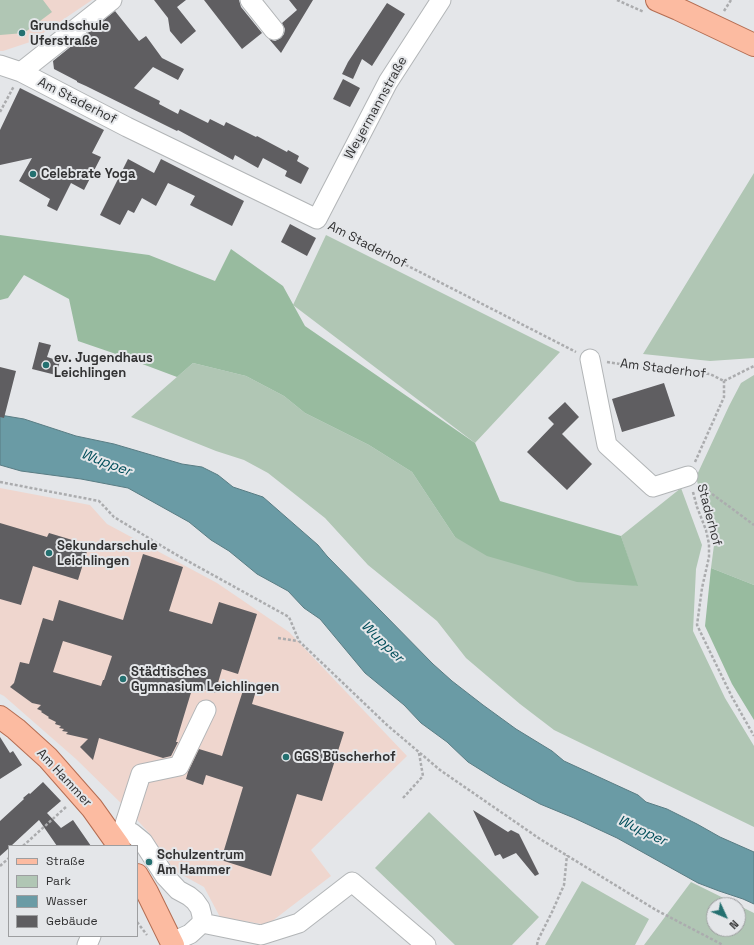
<!DOCTYPE html>
<meta charset="utf-8">
<style>
body{margin:0}
#map{position:relative;width:754px;height:945px;overflow:hidden;background:#e4e6e9;font-family:"Space Grotesk",sans-serif}
canvas{display:block}
.legend{position:absolute;left:8px;top:845px;width:130px;height:92px;box-sizing:border-box;background:#e4e6e9;border:1px solid #9d9ea0;margin:0;padding:5px 7px;list-style:none;font-size:12px;color:#323233}
.legend li{display:flex;align-items:center;gap:8px;height:20px}
.legend b{width:20px;border:1px solid #9d9ea0}
.north{position:absolute;left:706px;top:897px;width:40px;height:40px;box-sizing:border-box;background:#e4e6e9;border:1px solid #9d9ea0;border-radius:50%;rotate:134deg;font-size:11px;font-weight:700;line-height:16px;text-align:center;color:#323233}
.north::after{content:'';display:block;margin:auto;width:14px;height:18px;background:#247070;clip-path:polygon(50% 0,100% 100%,50% 72%,0 100%)}
</style>
<div id="map">
<canvas width="754" height="945"></canvas>
<ul class="legend">
<li><b style="height:5px;background:#fcbba1"></b>Straße</li>
<li><b style="height:11px;background:#b0c6b4"></b>Park</li>
<li><b style="height:11px;background:#6a9ba5"></b>Wasser</li>
<li><b style="height:11px;background:#5f5e61"></b>Gebäude</li>
</ul>
<div class="north">N</div>
</div>
<script>
const g = document.querySelector('canvas').getContext('2d');
g.lineJoin = 'round';
function fillPath(path, color) { g.fillStyle = color; g.fill(path, 'evenodd'); }
const toPath = rows => new Path2D(rows.map(r => 'M' + r).join(''));
function strokePath(path, color, width, dash) { g.strokeStyle = color; g.lineWidth = width; g.lineCap = dash ? 'butt' : 'round'; g.setLineDash(dash || []); g.stroke(path); }
function label(font, color, halo, rows, align = 'center') {
  g.font = font + ' "Space Grotesk",sans-serif'; g.lineWidth = 4; g.setLineDash([]); g.textBaseline = 'middle'; g.strokeStyle = halo; g.fillStyle = color; for (const [text, x, y, turn = 0] of rows) {
    g.save(); g.translate(x, y); g.rotate((+turn || 0) * Math.PI / 180); g.textAlign = isNaN(turn) ? turn : align; if (halo) g.strokeText(text, 0, 0); g.fillText(text, 0, 0); g.restore();
  }
}
fillPath(toPath([
 [0,0,92,0,30,42,3,51,0,51],
 [0,488,90,505,107,524,217,583,289,632,407,756,311,850,331,876,267,925,220,917,204,887,175,871,149,833,129,811,76,759,4,696,0,694]
]), '#efd6ce');
fillPath(toPath([
 [0,0,43,0,52,12,24,33,0,35],
 [754,173,754,358,710,361,643,354],
 [326,235,560,352,475,443,293,305],
 [193,363,246,376,284,396,305,413,369,445,412,472,455,537,637,586,621,536,681,488,702,545,696,569,693,631,725,698,754,746,754,827,554,730,520,704,466,658,437,621,368,565,325,518,268,473,244,460,216,451,131,417],
 [754,375,754,585,711,568,714,545,696,477,729,406,741,383],
 [429,812,539,917,512,945,455,945,375,868],
 [582,881,649,919,635,945,545,945],
 [691,882,754,913,754,945,644,945],
 [714,905,738,905,738,929,714,929]
]), '#b0c6b4');
fillPath(toPath([
 [0,235,149,255,215,281,231,249,283,286,305,326,475,443,500,501,621,536,638,586,577,582,487,556,455,537,412,472,369,445,305,413,284,396,246,376,193,363,177,377,113,353,78,341,69,299,24,275,8,298,0,300],
 [711,568,754,585,754,720,732,684,705,626]
]), '#98bb9f');
const water = toPath([
 [0,415,24,419,76,436,114,444,182,464,202,467,218,475,233,487,263,497,318,545,327,556,433,664,452,681,483,705,516,729,552,751,564,761,638,795,646,802,667,809,697,824,720,837,754,852,754,904,743,899,719,891,698,883,617,838,574,818,540,804,500,782,468,762,447,742,421,723,404,705,365,673,320,619,304,608,288,591,257,574,229,551,211,540,189,522,128,488,81,479,21,471,0,465,0,415]
]);
fillPath(water, '#6a9ba5');
strokePath(water, '#597c83', 1);
fillPath(toPath([
 [154,0,186,0,177,7,196,31,181,44,170,31,168,18],
 [204,0,239,0,241,7,262,33,242,49],
 [289,0,313,0,281,53,269,39,275,41,281,38,284,34,285,29,282,23,297,10],
 [387,3,405,14,372,66,362,59,353,79,342,74,348,62],
 [115,11,139,41,146,36,162,58,184,69,178,80,153,67,134,88,160,101,159,104,178,114,180,109,208,123,210,119,224,126,226,122,256,137,257,136,287,152,288,150,299,156,297,161,309,168,301,184,285,176,287,171,263,158,258,168,235,155,233,160,178,130,177,131,86,86,77,82,77,81,54,69,53,61],
 [343,79,360,88,350,107,333,99],
 [20,88,104,130,92,153,101,157,84,190,71,183,57,211,47,206,50,199,19,181,32,158,0,165,0,130],
 [128,159,154,173,161,159,244,201,232,226,190,205,195,196,168,183,156,206,142,198,134,213,128,210,120,225,100,215],
 [290,224,316,238,307,256,281,242],
 [39,342,51,345,47,357,60,361,56,375,32,369],
 [0,367,16,371,4,418,0,417],
 [664,383,675,416,622,432,612,399],
 [565,402,579,417,562,434,592,464,567,490,527,452,554,424,548,418],
 [0,523,47,537,49,533,89,545,78,580,33,566,21,605,0,599],
 [143,554,183,567,169,611,212,624,219,602,257,614,238,674,222,669,215,693,193,686,176,742,178,742,171,756,163,758,99,738,93,760,80,747,88,739,66,734,68,732,62,731,64,729,59,728,61,726,55,724,56,722,48,718,49,717,41,712,42,711,37,709,41,705,32,703,10,687,14,683,20,662,29,664,43,618,53,621,59,600,123,620],
 [63,641,112,656,104,680,103,680,101,686,53,672],
 [246,681,258,684,252,704,344,732,322,801,297,794,271,876,221,860,243,787,206,775,203,785,186,779,188,772,199,749,222,756],
 [0,737,10,753,13,751,22,765,0,779],
 [43,782,61,801,47,813,61,828,73,820,91,846,57,846,39,820,11,846,9,846,9,848,0,856,0,821,24,799,23,798,29,793,30,794],
 [473,810,508,832,511,830,519,834,539,874,535,876,516,853,503,859,500,854,495,856]
]), '#5f5e61');
const minor = toPath([
 [250,0,274,30],
 [0,65,21,72,127,127,317,219,388,82,441,0],
 [21,72,112,0],
 [590,359,607,445,653,487,688,476],
 [123,830,141,774,179,766,206,710],
 [113,837,123,830,132,833,143,842,165,876,178,890,189,896,195,901,200,908,202,916,202,923],
 [202,923,261,935,299,923,352,882,426,945],
 [172,942,190,934,202,923],
 [87,945,91,936]
]);
const major = toPath([
 [657,0,678,9,754,45],
 [0,717,16,729,48,758,92,808,119,846],
 [137,875,147,892,173,945]
]);
strokePath(minor, '#b2b5b7', 21);
strokePath(major, '#b46d52', 24);
strokePath(toPath([
 [617,0,644,12],
 [724,11,731,0],
 [0,112,14,86],
 [330,226,576,352],
 [607,362,633,366,710,374,724,381],
 [724,381,754,366],
 [695,462,724,397,724,381],
 [0,482,99,501,114,517,175,554,289,617,299,641,387,725,440,770,540,839,656,910,723,945],
 [700,485,754,525],
 [693,492,697,507,706,530,709,544,709,557,702,588,697,625,732,697,754,736],
 [278,638,298,641],
 [403,798,423,776,419,753],
 [23,846,67,806],
 [0,866,9,858],
 [137,922,147,935],
 [537,945,538,940,552,912,564,885,567,855]
]), '#abacae', 2.5, [3, 2]);
strokePath(minor, '#fff', 19);
strokePath(major, '#fcbba1', 22);
for (const [x, y, r, color] of [
 [22,33,4,"#247070"],
 [33,174,4,"#247070"],
 [46,365,4,"#247070"],
 [49,553,4,"#247070"],
 [123,679,4,"#247070"],
 [286,757,4,"#247070"],
 [149,862,4,"#247070"]
]) { const dot = new Path2D(); dot.arc(x, y, r, 0, 2 * Math.PI); g.fillStyle = color; g.fill(dot); strokePath(dot, '#e4e6e9', 1.5); }
label('bold 13px', '#323233', '#e4e6e9', [
 ["Grundschule",30,26],
 ["Uferstraße",30,41],
 ["Celebrate Yoga",41,174],
 ["ev. Jugendhaus",54,358],
 ["Leichlingen",54,373],
 ["Sekundarschule",57,546],
 ["Leichlingen",57,561],
 ["Städtisches",131,672],
 ["Gymnasium Leichlingen",131,687],
 ["GGS Büscherhof",294,757],
 ["Schulzentrum",157,855],
 ["Am Hammer",157,870]
], 'left');
label('13px', '#323233', '#e4e6e9', [
 ["Am Staderhof",77,101,27],
 ["Weyermannstraße",376,108,-61],
 ["Am Staderhof",367,245,27],
 ["Am Staderhof",663,369,7],
 ["Staderhof",709,515,75],
 ["Am Hammer",64,778,47]
]);
label('italic 14px', '#014e5a', '#e4e6e9', [
 ["Wupper",106,463,21],
 ["Wupper",382,642,44],
 ["Wupper",642,831,25]
]);
</script>
